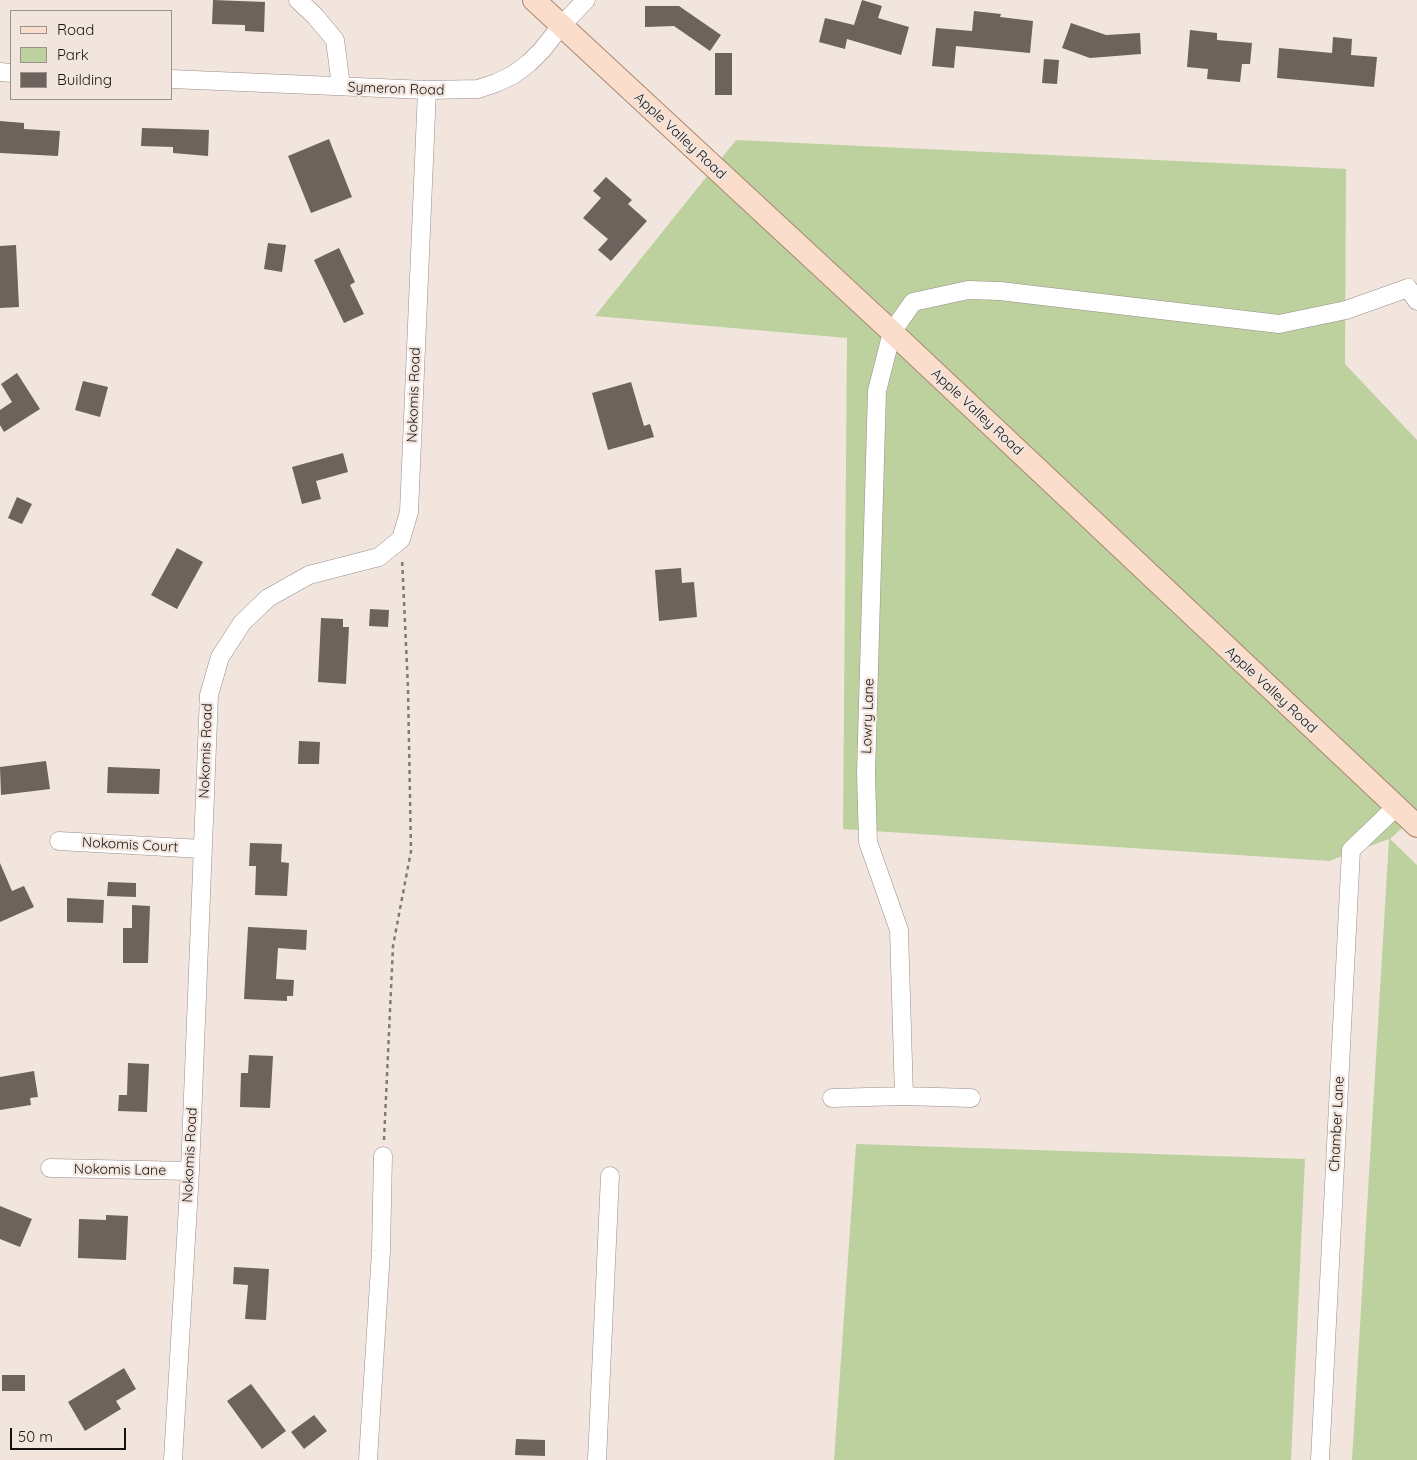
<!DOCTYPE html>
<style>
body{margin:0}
#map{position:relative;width:1417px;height:1460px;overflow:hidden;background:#f2e5de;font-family:Quicksand,sans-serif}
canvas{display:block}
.legend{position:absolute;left:10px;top:10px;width:162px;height:90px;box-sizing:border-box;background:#f2e5de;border:1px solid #9a918c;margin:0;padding:6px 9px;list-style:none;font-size:15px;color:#171310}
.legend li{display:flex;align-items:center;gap:10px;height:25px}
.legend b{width:25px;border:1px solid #9a918c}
.scale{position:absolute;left:10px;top:1428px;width:116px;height:22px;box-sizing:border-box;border:2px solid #171310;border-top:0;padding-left:6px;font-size:15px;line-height:18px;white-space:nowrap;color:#171310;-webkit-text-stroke:4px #f2e5de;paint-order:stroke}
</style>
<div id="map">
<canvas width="1417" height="1460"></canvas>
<ul class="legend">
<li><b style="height:6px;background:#faddca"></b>Road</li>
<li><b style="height:14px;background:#bdd19f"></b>Park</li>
<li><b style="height:14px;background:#6d625c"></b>Building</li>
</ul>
<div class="scale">50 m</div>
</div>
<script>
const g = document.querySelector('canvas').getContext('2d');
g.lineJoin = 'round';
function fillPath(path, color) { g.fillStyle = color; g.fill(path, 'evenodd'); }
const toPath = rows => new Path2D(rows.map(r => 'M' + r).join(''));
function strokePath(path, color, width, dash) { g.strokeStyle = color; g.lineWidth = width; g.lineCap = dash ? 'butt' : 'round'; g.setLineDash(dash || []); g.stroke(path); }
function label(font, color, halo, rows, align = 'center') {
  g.font = font + ' Quicksand,sans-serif'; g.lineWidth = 4.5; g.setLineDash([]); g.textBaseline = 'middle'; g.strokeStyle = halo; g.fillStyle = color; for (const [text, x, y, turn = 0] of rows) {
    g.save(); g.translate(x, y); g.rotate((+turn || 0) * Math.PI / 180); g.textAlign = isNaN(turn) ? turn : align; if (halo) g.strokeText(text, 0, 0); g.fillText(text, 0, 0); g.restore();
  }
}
fillPath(toPath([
 [736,140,1346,169,1345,364,1417,440,1417,814,1390,839,1417,865,1417,1460,1352,1460,1389,839,1329,861,843,829,847,338,595,316],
 [856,1144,1305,1159,1291,1460,834,1460]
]), '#bdd19f');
fillPath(toPath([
 [213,0,265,2,264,32,245,31,245,25,212,24],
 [862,0,882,6,878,18,909,27,901,55,847,39,845,49,819,42,825,18,854,25],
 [645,6,679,6,721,35,710,51,674,26,645,27],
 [974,11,1001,14,1000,17,1033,21,1030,53,956,46,954,68,932,66,936,28,972,31],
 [1071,23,1106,35,1140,33,1141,54,1090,58,1062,48],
 [1190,30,1217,33,1217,40,1252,43,1250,64,1242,64,1240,82,1207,79,1208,69,1187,67],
 [1333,37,1352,39,1351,55,1377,57,1374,87,1277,78,1279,48,1332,53],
 [715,53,732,53,732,95,715,95],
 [1044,59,1059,60,1057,84,1042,83],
 [0,121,24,123,24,129,60,131,58,156,0,153],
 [142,128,209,130,208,156,173,153,173,147,141,146],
 [329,139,352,197,311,213,288,156],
 [606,177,632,200,628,204,647,221,611,261,598,250,608,239,583,218,601,198,593,191],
 [268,243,286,245,282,272,264,269],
 [16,245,19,307,0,308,0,246],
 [339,248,355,282,350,285,364,314,344,323,314,260],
 [17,373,40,409,4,432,0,425,0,410,12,402,1,384],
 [83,381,108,387,100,417,75,410],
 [631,382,644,426,650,424,654,437,608,450,592,393],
 [343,453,348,472,316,481,321,499,302,504,292,467],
 [17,497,32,504,22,524,8,518],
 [177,548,203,562,177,609,151,595],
 [681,568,682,583,694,582,697,617,659,621,655,570],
 [370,609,389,610,388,627,369,626],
 [321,618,343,619,343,627,349,627,346,684,318,682],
 [299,741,320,742,319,764,298,764],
 [46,761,50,789,1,795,0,767],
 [108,767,160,769,159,794,107,793],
 [250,843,282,844,281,862,289,863,287,896,255,895,256,866,249,866],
 [0,863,12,891,24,886,34,907,0,922],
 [108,882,136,883,136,897,107,896],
 [67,898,104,900,103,923,67,922],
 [132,905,150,906,148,963,123,963,123,928,132,928],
 [248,927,307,930,306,950,278,948,276,979,294,980,293,996,287,996,287,1001,244,999],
 [249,1055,273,1056,270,1108,240,1107,241,1073,248,1073],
 [128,1063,149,1064,147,1112,118,1111,119,1095,127,1095],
 [34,1071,38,1097,30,1098,31,1105,0,1110,0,1077],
 [0,1206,32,1219,20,1247,0,1239],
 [106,1215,128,1216,126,1260,78,1258,79,1219,106,1220],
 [234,1267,269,1269,266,1320,245,1319,248,1285,233,1284],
 [124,1368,136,1389,116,1401,121,1409,85,1431,68,1402],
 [2,1375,25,1375,25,1391,2,1391],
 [251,1384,286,1431,262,1449,227,1401],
 [314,1415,327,1431,304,1449,291,1432],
 [516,1439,545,1440,545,1456,515,1455]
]), '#6d625c');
const minor = toPath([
 [298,0,315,16,335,40,341,86],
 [0,72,11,73],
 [171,79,427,90,478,89,496,83,513,75,529,63,542,50,561,26,586,0],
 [59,841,202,849],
 [904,1096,899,930,868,842,866,773,877,391,892,332,913,302,968,290,1000,291,1279,324,1346,310,1408,288,1417,301],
 [832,1098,904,1096,971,1098],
 [50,1168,190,1171],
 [173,1460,190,1171,209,695,220,657,242,623,268,598,309,575,379,557,401,539,409,512,427,90],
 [368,1460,381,1251,383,1156],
 [597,1460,610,1176],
 [1320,1460,1351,850,1396,807]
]);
const major = toPath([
 [534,0,892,332,1417,826]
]);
strokePath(minor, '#998d87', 19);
strokePath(major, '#a98872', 24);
strokePath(toPath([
 [384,1140,393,946,411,851,408,688,402,558]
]), '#837a75', 2.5, [4, 4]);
strokePath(minor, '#fff', 18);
strokePath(major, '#faddca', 22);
label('14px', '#171310', '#f2e5de', [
 ["Symeron Road",396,89,2],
 ["Apple Valley Road",680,136,43],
 ["Nokomis Road",414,395,-88],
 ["Apple Valley Road",977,412,43],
 ["Apple Valley Road",1271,690,43],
 ["Lowry Lane",868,716,-88],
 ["Nokomis Road",206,751,-88],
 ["Nokomis Court",130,845,3],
 ["Chamber Lane",1337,1124,-87],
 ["Nokomis Road",190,1155,-87],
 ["Nokomis Lane",120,1170,1]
]);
</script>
